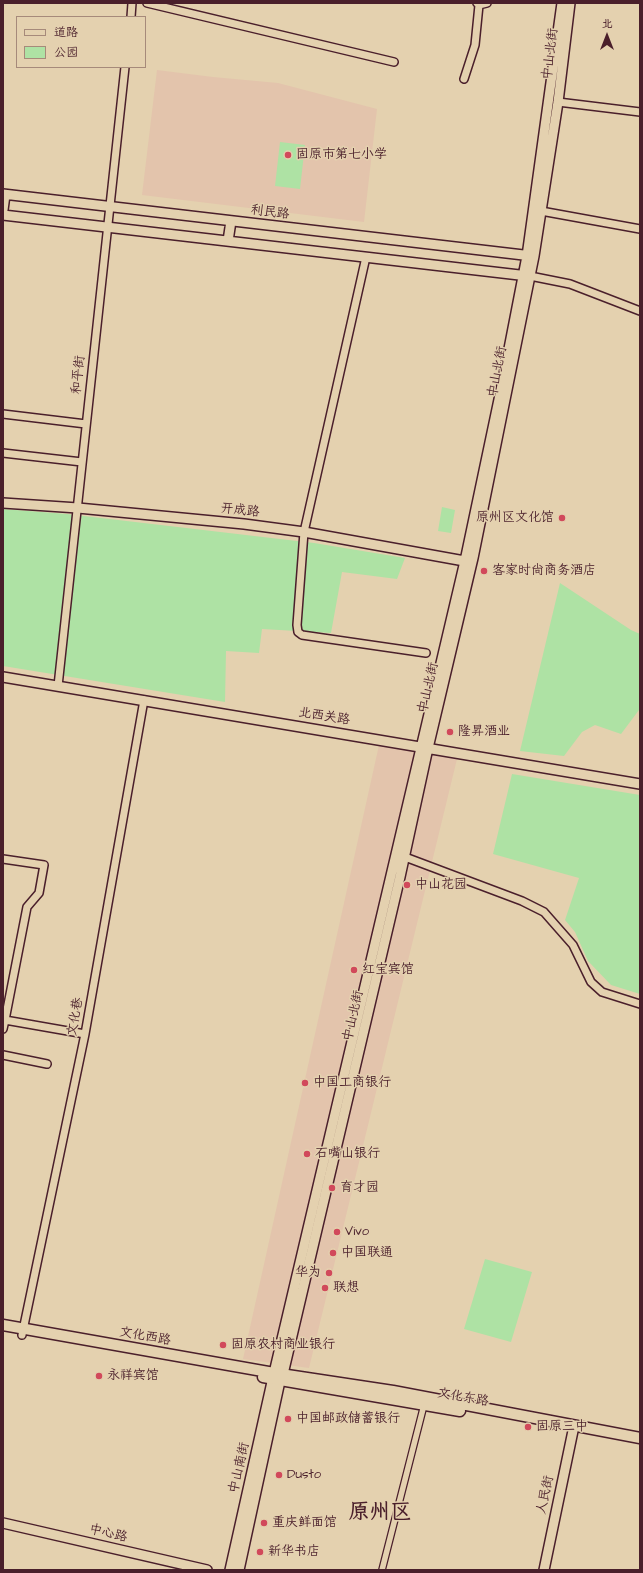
<!DOCTYPE html>
<meta charset="utf-8">
<style>
body{margin:0}
#map{position:relative;width:643px;height:1573px;overflow:hidden;background:#e4d1af;font-family:"Architects Daughter","LXGW WenKai TC",sans-serif}
canvas{display:block}
.frame{position:absolute;inset:0;border:4px solid #4a1f2b;pointer-events:none}
.legend{position:absolute;left:16px;top:16px;width:130px;height:52px;box-sizing:border-box;background:#e4d1af;border:1px solid #a68a7a;margin:0;padding:5px 7px;list-style:none;font-size:12px;color:#4a1f2b}
.legend li{display:flex;align-items:center;gap:8px;height:20px}
.legend b{width:20px;border:1px solid #a68a7a}
.north{position:absolute;left:587px;top:16px;width:40px;height:40px;-webkit-text-stroke:3px #e4d1af;paint-order:stroke;rotate:0deg;font-size:11px;font-weight:700;line-height:16px;text-align:center;color:#4a1f2b}
.north::after{content:'';display:block;margin:auto;width:14px;height:18px;background:#4a1f2b;clip-path:polygon(50% 0,100% 100%,50% 72%,0 100%)}
</style>
<div id="map">
<canvas width="643" height="1573"></canvas>
<div class="frame"></div>
<ul class="legend">
<li><b style="height:5px;background:#e4d1af"></b>道路</li>
<li><b style="height:11px;background:#aee2a4"></b>公园</li>
</ul>
<div class="north">北</div>
</div>
<script>
const g = document.querySelector('canvas').getContext('2d');
g.lineJoin = 'round';
function fillPath(path, color) { g.fillStyle = color; g.fill(path, 'evenodd'); }
const toPath = rows => new Path2D(rows.map(r => 'M' + r).join(''));
function strokePath(path, color, width, dash) { g.strokeStyle = color; g.lineWidth = width; g.lineCap = dash ? 'butt' : 'round'; g.setLineDash(dash || []); g.stroke(path); }
function label(font, color, halo, rows, align = 'center') {
  g.font = font + ' "Architects Daughter","LXGW WenKai TC",sans-serif'; g.lineWidth = 3; g.setLineDash([]); g.textBaseline = 'middle'; g.strokeStyle = halo; g.fillStyle = color; for (const [text, x, y, turn = 0] of rows) {
    g.save(); g.translate(x, y); g.rotate((+turn || 0) * Math.PI / 180); g.textAlign = isNaN(turn) ? turn : align; if (halo) g.strokeText(text, 0, 0); g.fillText(text, 0, 0); g.restore();
  }
}
fillPath(toPath([
 [157,70,213,77,278,83,377,109,364,222,142,195],
 [379,745,457,759,309,1368,243,1359]
]), '#e3c4ac');
fillPath(toPath([
 [280,142,305,145,300,189,275,186],
 [442,507,455,510,451,533,438,531],
 [3,509,67,514,314,543,405,558,397,579,342,572,331,633,262,629,259,653,226,651,225,702,3,666],
 [560,583,631,630,640,634,640,711,639,710,621,734,595,725,582,732,564,756,520,751],
 [512,774,640,795,640,994,611,985,588,961,575,932,565,920,579,878,493,854],
 [485,1259,532,1272,511,1342,464,1329]
]), '#aee2a4');
const pedestrian = toPath([
 [382,1570,424,1405]
]);
const minor = toPath([
 [147,3,394,62],
 [479,5,487,3],
 [131,17,132,3],
 [464,79,475,45,479,5,477,3],
 [558,102,640,112],
 [541,211,640,229],
 [366,257,304,532,297,625,298,632,302,635,426,653],
 [530,276,570,284,640,311],
 [3,414,86,424],
 [3,453,82,462],
 [58,686,125,67],
 [405,857,522,901,544,912,573,945,591,982,602,992,640,1004],
 [3,859,44,865,39,893,27,907,5,1020,85,1034],
 [3,1029,5,1020],
 [3,1055,47,1064],
 [22,1335,85,1034,144,700]
]);
const tertiary = toPath([
 [3,194,532,256],
 [3,210,5,195],
 [3,215,528,276],
 [228,241,231,221],
 [3,503,78,508,244,524,304,532,470,562],
 [3,677,640,784],
 [3,1523,207,1570],
 [230,1570,274,1373,465,561,501,390,527,256,562,3],
 [239,1570,280,1381,283,1374,400,877,428,748,473,558,534,256,558,102,570,3],
 [544,1570,574,1426]
]);
const secondary = toPath([
 [3,1325,274,1373,393,1391,640,1438],
 [263,1377,460,1411]
]);
strokePath(pedestrian, '#4a1f2b', 8);
strokePath(minor, '#4a1f2b', 10);
strokePath(tertiary, '#4a1f2b', 12);
strokePath(secondary, '#4a1f2b', 13);
strokePath(pedestrian, '#e4d1af', 5.5);
strokePath(minor, '#e4d1af', 7);
strokePath(tertiary, '#e4d1af', 9);
strokePath(secondary, '#e4d1af', 10);
for (const [x, y, r, color] of [
 [288,155,4,"#d1495b"],
 [562,518,4,"#d1495b"],
 [484,571,4,"#d1495b"],
 [450,732,4,"#d1495b"],
 [407,885,4,"#d1495b"],
 [354,970,4,"#d1495b"],
 [305,1083,4,"#d1495b"],
 [307,1154,4,"#d1495b"],
 [332,1188,4,"#d1495b"],
 [337,1232,4,"#d1495b"],
 [333,1253,4,"#d1495b"],
 [329,1273,4,"#d1495b"],
 [325,1288,4,"#d1495b"],
 [223,1345,4,"#d1495b"],
 [99,1376,4,"#d1495b"],
 [288,1419,4,"#d1495b"],
 [528,1427,4,"#d1495b"],
 [279,1475,4,"#d1495b"],
 [264,1523,4,"#d1495b"],
 [260,1552,4,"#d1495b"]
]) { const dot = new Path2D(); dot.arc(x, y, r, 0, 2 * Math.PI); g.fillStyle = color; g.fill(dot); strokePath(dot, '#e4d1af', 1.5); }
label('13px', '#4a1f2b', '#e4d1af', [
 ["中山北街",551,54,-83],
 ["利民路",270,213,7],
 ["中山北街",498,372,-79],
 ["和平街",79,375,-84],
 ["开成路",240,511,6],
 ["中山北街",429,688,-77],
 ["北西关路",324,717,9],
 ["中山北街",354,1016,-77],
 ["文化巷",76,1017,-80],
 ["文化西路",145,1337,10],
 ["文化东路",463,1398,10],
 ["中山南街",240,1468,-77],
 ["人民街",546,1495,-78],
 ["中心路",108,1534,13]
]);
label('13px', '#4a1f2b', '#e4d1af', [
 ["固原市第七小学",296,155],
 ["原州区文化馆",554,518,"right"],
 ["客家时尚商务酒店",492,571],
 ["隆昇酒业",458,732],
 ["中山花园",415,885],
 ["红宝宾馆",362,970],
 ["中国工商银行",313,1083],
 ["石嘴山银行",315,1154],
 ["育才园",340,1188],
 ["Vivo",345,1232],
 ["中国联通",341,1253],
 ["华为",321,1273,"right"],
 ["联想",333,1288],
 ["固原农村商业银行",231,1345],
 ["永祥宾馆",107,1376],
 ["中国邮政储蓄银行",296,1419],
 ["固原三中",536,1427],
 ["Dusto",287,1475],
 ["重庆鲜面馆",272,1523],
 ["新华书店",268,1552]
], 'left');
label('bold 21px', '#4a1f2b', '#e4d1af', [
 ["原州区",380,1514]
]);
</script>
